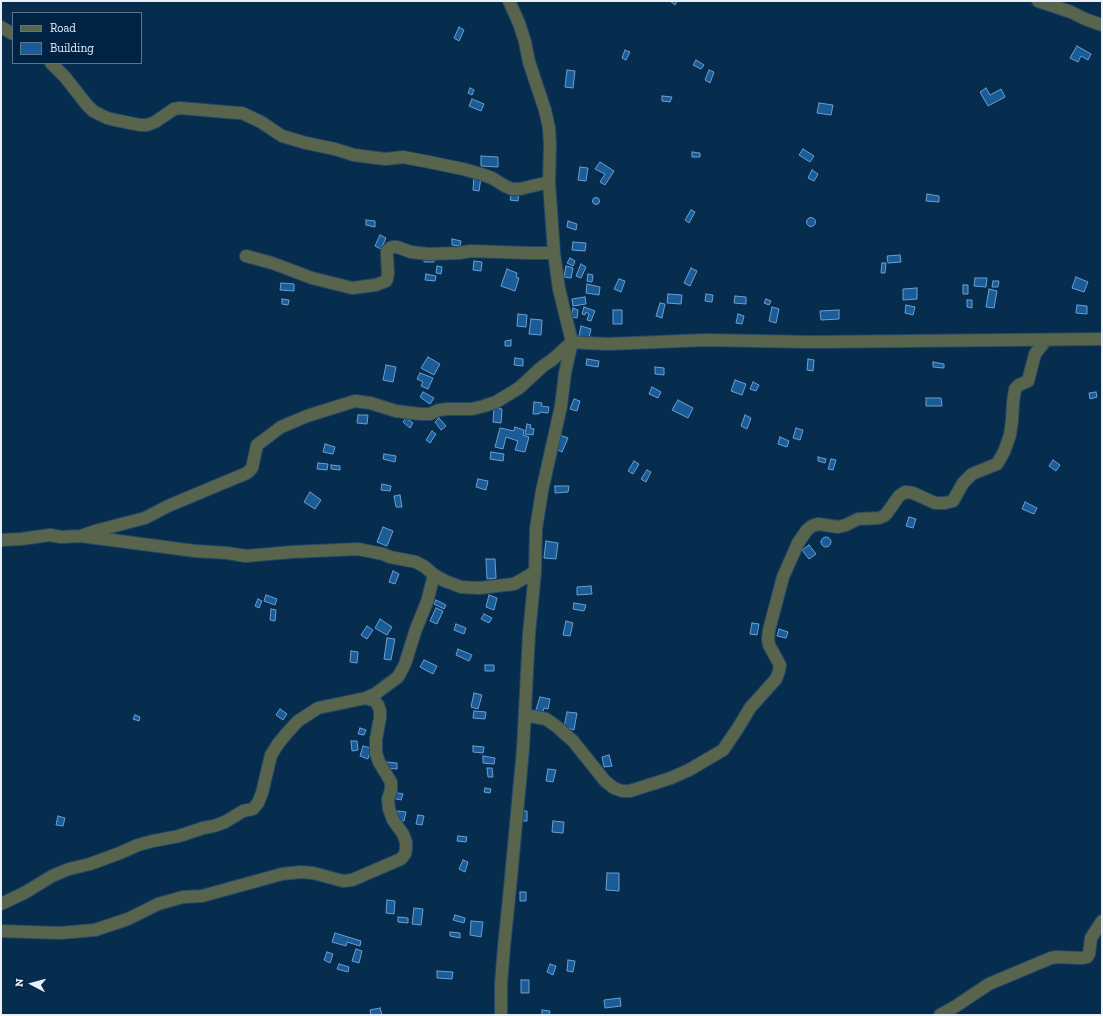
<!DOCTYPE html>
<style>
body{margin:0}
#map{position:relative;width:1103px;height:1016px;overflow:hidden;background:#072d4e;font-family:"Zilla Slab",serif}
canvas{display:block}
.frame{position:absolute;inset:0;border:2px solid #e7f1fc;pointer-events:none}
.legend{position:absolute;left:12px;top:12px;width:130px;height:52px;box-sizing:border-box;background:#002343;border:1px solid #5c758d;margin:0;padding:5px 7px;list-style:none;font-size:12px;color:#e7f1fc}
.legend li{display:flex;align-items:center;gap:8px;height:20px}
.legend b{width:20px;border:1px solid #5c758d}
.north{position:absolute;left:12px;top:964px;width:40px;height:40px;-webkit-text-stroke:3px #002343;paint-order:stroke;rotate:276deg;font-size:11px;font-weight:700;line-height:16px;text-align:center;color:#e7f1fc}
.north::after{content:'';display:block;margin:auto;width:14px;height:18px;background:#e7f1fc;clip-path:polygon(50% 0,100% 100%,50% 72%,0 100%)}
</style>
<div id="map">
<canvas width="1103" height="1016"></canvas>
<div class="frame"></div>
<ul class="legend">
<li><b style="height:5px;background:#58654c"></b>Road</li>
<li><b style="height:11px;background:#195c98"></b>Building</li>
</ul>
<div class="north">N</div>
</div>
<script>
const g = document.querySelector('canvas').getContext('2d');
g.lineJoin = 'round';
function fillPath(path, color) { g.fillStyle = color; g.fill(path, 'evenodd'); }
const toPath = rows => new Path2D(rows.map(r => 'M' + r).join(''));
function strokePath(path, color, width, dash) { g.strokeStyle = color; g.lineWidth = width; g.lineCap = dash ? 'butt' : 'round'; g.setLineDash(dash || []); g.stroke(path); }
const building = toPath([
 [670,1,677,1,675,5,670,1],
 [459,27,464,30,459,41,454,38,459,27],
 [1077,46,1091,54,1088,60,1081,56,1078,62,1070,58,1077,46],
 [625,50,630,52,626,60,622,58,625,50],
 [696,60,704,65,701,69,693,65,696,60],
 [567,70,575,71,573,88,565,87,567,70],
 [709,70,714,72,710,83,705,80,709,70],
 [470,88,474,90,472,95,468,93,470,88],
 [986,88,990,95,1001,89,1005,97,988,106,980,92,986,88],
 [662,96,672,97,670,102,662,101,662,96],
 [472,99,484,104,481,111,469,106,472,99],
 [819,103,833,105,831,115,817,113,819,103],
 [803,149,814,156,810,162,799,155,803,149],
 [692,152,700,153,700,157,692,157,692,152],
 [481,156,498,157,498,167,481,166,481,156],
 [600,162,614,171,605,185,600,182,605,174,595,169,600,162],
 [580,167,588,168,586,181,578,180,580,167],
 [812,170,818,174,814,181,808,178,812,170],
 [474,176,481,177,479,191,473,190,474,176],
 [512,190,519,191,518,201,510,200,512,190],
 [927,194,939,196,939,202,926,201,927,194],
 '592.5 201a3.5 3.5 0 1 1 7 0a3.5 3.5 0 1 1-7 0Z',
 [691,210,695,212,689,223,685,220,691,210],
 '806.5 222a4.5 4.5 0 1 1 9 0a4.5 4.5 0 1 1-9 0Z',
 [366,220,375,221,375,227,366,225,366,220],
 [568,221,577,224,576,230,567,227,568,221],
 [380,235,386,238,381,249,375,246,380,235],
 [452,239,461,241,460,246,452,245,452,239],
 [573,242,586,243,585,251,572,250,573,242],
 [900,255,901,262,888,263,887,256,900,255],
 [424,257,434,257,434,262,424,262,424,257],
 [570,258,575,261,573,266,567,263,570,258],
 [474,261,482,262,481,271,473,270,474,261],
 [882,263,886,263,885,273,881,273,882,263],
 [581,264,586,267,581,278,576,276,581,264],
 [437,266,442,267,441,274,436,273,437,266],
 [566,266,573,268,571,278,564,277,566,266],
 [691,268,697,271,690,286,684,283,691,268],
 [507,269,517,273,516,277,519,278,515,291,501,286,507,269],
 [426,274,436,276,435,281,425,280,426,274],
 [588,274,593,275,592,282,587,281,588,274],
 [1076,277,1088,282,1084,292,1072,288,1076,277],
 [975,278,987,278,986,287,974,286,975,278],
 [619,279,625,281,621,292,614,289,619,279],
 [993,281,999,281,998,287,992,287,993,281],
 [281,283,294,284,294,291,280,290,281,283],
 [587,284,600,287,599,295,586,293,587,284],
 [963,285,968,285,968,294,963,294,963,285],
 [917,288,917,299,903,300,903,289,917,288],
 [989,289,997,291,994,308,986,307,989,289],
 [668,294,682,295,681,304,667,303,668,294],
 [706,294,713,295,712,302,705,301,706,294],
 [735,296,746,297,746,304,734,303,735,296],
 [585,297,586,304,573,306,572,299,585,297],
 [282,299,289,300,288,305,282,304,282,299],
 [766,299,771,301,769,305,764,303,766,299],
 [967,300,972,300,972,308,967,307,967,300],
 [660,303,665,304,662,318,656,316,660,303],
 [906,305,915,307,913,315,905,313,906,305],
 [1077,305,1087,306,1087,314,1076,313,1077,305],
 [584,307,595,311,591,321,587,320,589,314,586,312,585,315,582,314,584,307],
 [772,307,779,309,776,323,769,321,772,307],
 [573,308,578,310,577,318,571,317,573,308],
 [613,310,622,310,622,324,613,324,613,310],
 [839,310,839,319,821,320,820,311,839,310],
 [518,314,527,315,526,327,517,326,518,314],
 [738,314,744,316,742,324,736,323,738,314],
 [531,319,542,320,541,335,529,334,531,319],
 [581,326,591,329,589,338,579,336,581,326],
 [511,340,511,346,505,346,505,341,511,340],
 [428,357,440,364,434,375,421,368,428,357],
 [515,358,523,359,523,366,514,365,515,358],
 [587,359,599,361,598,367,586,365,587,359],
 [808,359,814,360,813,371,807,370,808,359],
 [933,362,944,364,944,368,933,367,933,362],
 [386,365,396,367,393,382,383,380,386,365],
 [655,367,664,368,664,375,655,374,655,367],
 [420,373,433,378,428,389,421,386,423,382,417,379,420,373],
 [735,380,746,384,742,395,731,391,735,380],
 [753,382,759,385,756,391,750,389,753,382],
 [652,387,661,392,658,398,649,394,652,387],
 [423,392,434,398,430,404,420,397,423,392],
 [1096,392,1097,397,1090,399,1089,393,1096,392],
 [926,398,941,398,942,406,926,406,926,398],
 [574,399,580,401,577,411,570,409,574,399],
 [678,400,693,408,688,418,672,410,678,400],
 [534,402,542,403,541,406,549,407,548,413,540,412,539,414,533,414,534,402],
 [494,408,502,409,501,423,493,422,494,408],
 [358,415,368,415,367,424,357,423,358,415],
 [745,415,751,418,747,429,741,426,745,415],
 [406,418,413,423,410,428,403,422,406,418],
 [439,418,446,426,441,430,435,422,439,418],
 [527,424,531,425,530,428,534,429,533,435,525,434,527,424],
 [515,427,524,430,523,435,529,437,525,452,515,450,518,441,506,437,503,449,495,447,500,428,514,431,515,427],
 [796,428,803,430,800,440,793,438,796,428],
 [432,431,436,434,430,443,426,440,432,431],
 [557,434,568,438,562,452,552,447,557,434],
 [780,437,789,441,787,447,778,444,780,437],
 [325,444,335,447,333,454,323,452,325,444],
 [491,452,504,454,503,461,490,459,491,452],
 [384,454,396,456,395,462,383,459,384,454],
 [818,457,826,459,825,463,818,461,818,457],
 [831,459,836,460,833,470,828,469,831,459],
 [1053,460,1060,465,1056,471,1049,466,1053,460],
 [634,461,639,464,633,474,628,471,634,461],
 [318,463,328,464,327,470,317,469,318,463],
 [331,465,340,466,340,470,331,469,331,465],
 [647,470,651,472,646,482,641,479,647,470],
 [478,479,488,481,486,490,476,487,478,479],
 [382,484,391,486,390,491,381,490,382,484],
 [555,486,569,486,568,492,555,493,555,486],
 [310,492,321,500,315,509,304,502,310,492],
 [400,495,402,507,396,507,394,496,400,495],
 [1025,502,1037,508,1034,514,1022,509,1025,502],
 [909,517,916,519,913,528,906,526,909,517],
 [383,527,393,531,387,546,377,542,383,527],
 '821 542a5 5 0 1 1 10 0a5 5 0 1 1-10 0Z',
 [546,541,558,543,556,559,544,558,546,541],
 [809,545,816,554,809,559,802,550,809,545],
 [486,559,495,559,496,578,487,579,486,559],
 [393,571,399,574,395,584,389,582,393,571],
 [591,586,592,594,577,595,577,587,591,586],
 [266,595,277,599,275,605,264,601,266,595],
 [489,595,497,598,494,610,486,607,489,595],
 [258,599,262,601,259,608,255,606,258,599],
 [436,600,446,605,444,609,434,604,436,600],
 [574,603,586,605,584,611,573,609,574,603],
 [436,608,443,611,437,624,430,621,436,608],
 [271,609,276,610,275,621,270,620,271,609],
 [484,614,492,618,489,623,481,619,484,614],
 [380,619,392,627,387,635,375,628,380,619],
 [566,621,573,623,570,636,563,635,566,621],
 [752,623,759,624,757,635,750,634,752,623],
 [456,624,466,628,464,634,454,630,456,624],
 [367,626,373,630,367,639,361,635,367,626],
 [779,629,788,632,786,638,777,636,779,629],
 [387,638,395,639,391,660,384,659,387,638],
 [458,649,472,655,469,661,456,655,458,649],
 [351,651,358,652,357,663,350,662,351,651],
 [424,660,437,666,433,674,420,667,424,660],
 [485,665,494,665,494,671,485,671,485,665],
 [474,693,482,695,478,709,471,707,474,693],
 [540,697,550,699,548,709,544,708,542,715,535,713,540,697],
 [280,709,287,714,283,720,276,715,280,709],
 [474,711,486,712,485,719,473,718,474,711],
 [567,712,577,713,574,730,564,727,567,712],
 [135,715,140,717,139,721,133,719,135,715],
 [360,728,366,730,364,735,358,734,360,728],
 [351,741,357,741,358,750,352,751,351,741],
 [363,746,371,748,368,759,360,756,363,746],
 [473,746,484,747,483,753,473,752,473,746],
 [609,755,612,766,604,767,602,757,609,755],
 [483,756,495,758,494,764,483,763,483,756],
 [387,762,397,763,397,769,386,768,387,762],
 [487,768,492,768,493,777,488,777,487,768],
 [548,769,556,770,553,782,546,781,548,769],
 [485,788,491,789,490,793,484,792,485,788],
 [393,792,403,794,401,800,392,798,393,792],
 [398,811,406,812,404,821,397,820,398,811],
 [521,811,527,811,527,821,521,821,521,811],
 [418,815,424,816,422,825,416,824,418,815],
 [58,816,65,818,63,826,56,825,58,816],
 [553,821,564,822,563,833,552,832,553,821],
 [458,836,467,837,466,842,457,841,458,836],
 [463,860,468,862,465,872,459,869,463,860],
 [607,873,619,873,619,891,606,890,607,873],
 [520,892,526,892,526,901,520,901,520,892],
 [387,900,395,901,394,914,386,913,387,900],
 [414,908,423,909,421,925,412,924,414,908],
 [455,915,465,918,464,923,453,920,455,915],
 [398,917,408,918,408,923,398,922,398,917],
 [471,921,483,922,481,937,470,935,471,921],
 [450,932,460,933,460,938,450,936,450,932],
 [335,933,361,941,360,946,347,942,346,946,332,942,335,933],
 [356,949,362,951,359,963,352,961,356,949],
 [327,952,333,954,330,963,324,960,327,952],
 [568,960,575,961,573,972,567,971,568,960],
 [339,964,349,967,348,972,337,969,339,964],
 [550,964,556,966,553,975,547,972,550,964],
 [437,971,453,972,452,979,437,978,437,971],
 [521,980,529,980,529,993,521,993,521,980],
 [620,998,621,1006,605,1008,604,1000,620,998],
 [380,1008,382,1015,371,1015,370,1010,380,1008],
 [542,1010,550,1011,549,1015,542,1015,542,1010]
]);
fillPath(building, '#195c98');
strokePath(building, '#6d9ed1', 1);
const minor = toPath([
 [1038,1,1071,12,1085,19,1102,25],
 [1,27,13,34],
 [51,63,65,77,87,105,93,111,107,118,115,120,140,125,147,125,155,122,174,109,180,108,238,113,242,113,261,122,282,136,306,143,335,149,354,155,377,158,386,159,403,157,429,162,463,169,481,174,492,178,505,186,512,189,520,189,549,182],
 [246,256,272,263,312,278,352,288,376,285,386,281,387,279,388,274,387,255,387,251,390,248,393,247,397,247,411,252,428,254,459,253,471,251,527,253,554,253],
 [81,536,95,531,145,518,168,506,247,473,252,468,257,445,281,427,307,416,355,401,370,403,396,411,420,414,430,414,439,410,448,409,472,409,484,406,496,402,519,388,543,366,552,360,572,342,586,343,608,344,706,340,812,342,1102,339],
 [1,540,21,539,50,535,61,537,81,536,195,551,227,553,246,556,292,552,358,549,383,554,390,557,416,562,425,567,434,575,445,581,461,587,479,588,514,584,535,572],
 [525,715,546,719,556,726,573,741,605,781,614,788,622,791,630,791,671,778,689,770,723,750,738,728,750,708,776,679,779,671,780,665,769,645,768,639,769,630,783,577,798,543,807,530,812,526,818,524,838,527,846,525,858,519,879,518,884,516,887,513,899,496,905,492,913,493,935,503,945,503,953,501,963,483,972,474,997,464,1004,452,1010,435,1012,421,1013,403,1015,389,1019,385,1028,381,1035,354,1046,340],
 [1,904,26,892,52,876,69,869,90,864,120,853,138,845,153,841,179,836,203,828,214,826,225,822,243,811,253,809,258,803,262,793,271,755,278,744,287,733,298,721,318,708,366,698,375,694,398,677,405,664,416,629,427,602,434,575],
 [1,931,60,933,95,930,128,919,158,904,183,897,202,896,282,874,301,872,313,873,343,881,352,880,401,859,405,854,406,849,406,842,403,834,393,820,389,809,388,799,391,790,391,782,379,762,376,753,376,739,380,718,380,711,378,705,375,701,366,698],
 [501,1015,501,984,504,947,510,888,523,749,529,634,535,572,536,529,542,491,561,406,565,373,572,342,559,289,554,253,549,182,550,145,549,128,545,110,529,62,525,42,519,23,509,1],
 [940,1015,956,1006,989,984,1051,958,1057,957,1082,958,1087,957,1089,954,1091,938,1102,921]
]);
strokePath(minor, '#264866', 14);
strokePath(minor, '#58654c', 12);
</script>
